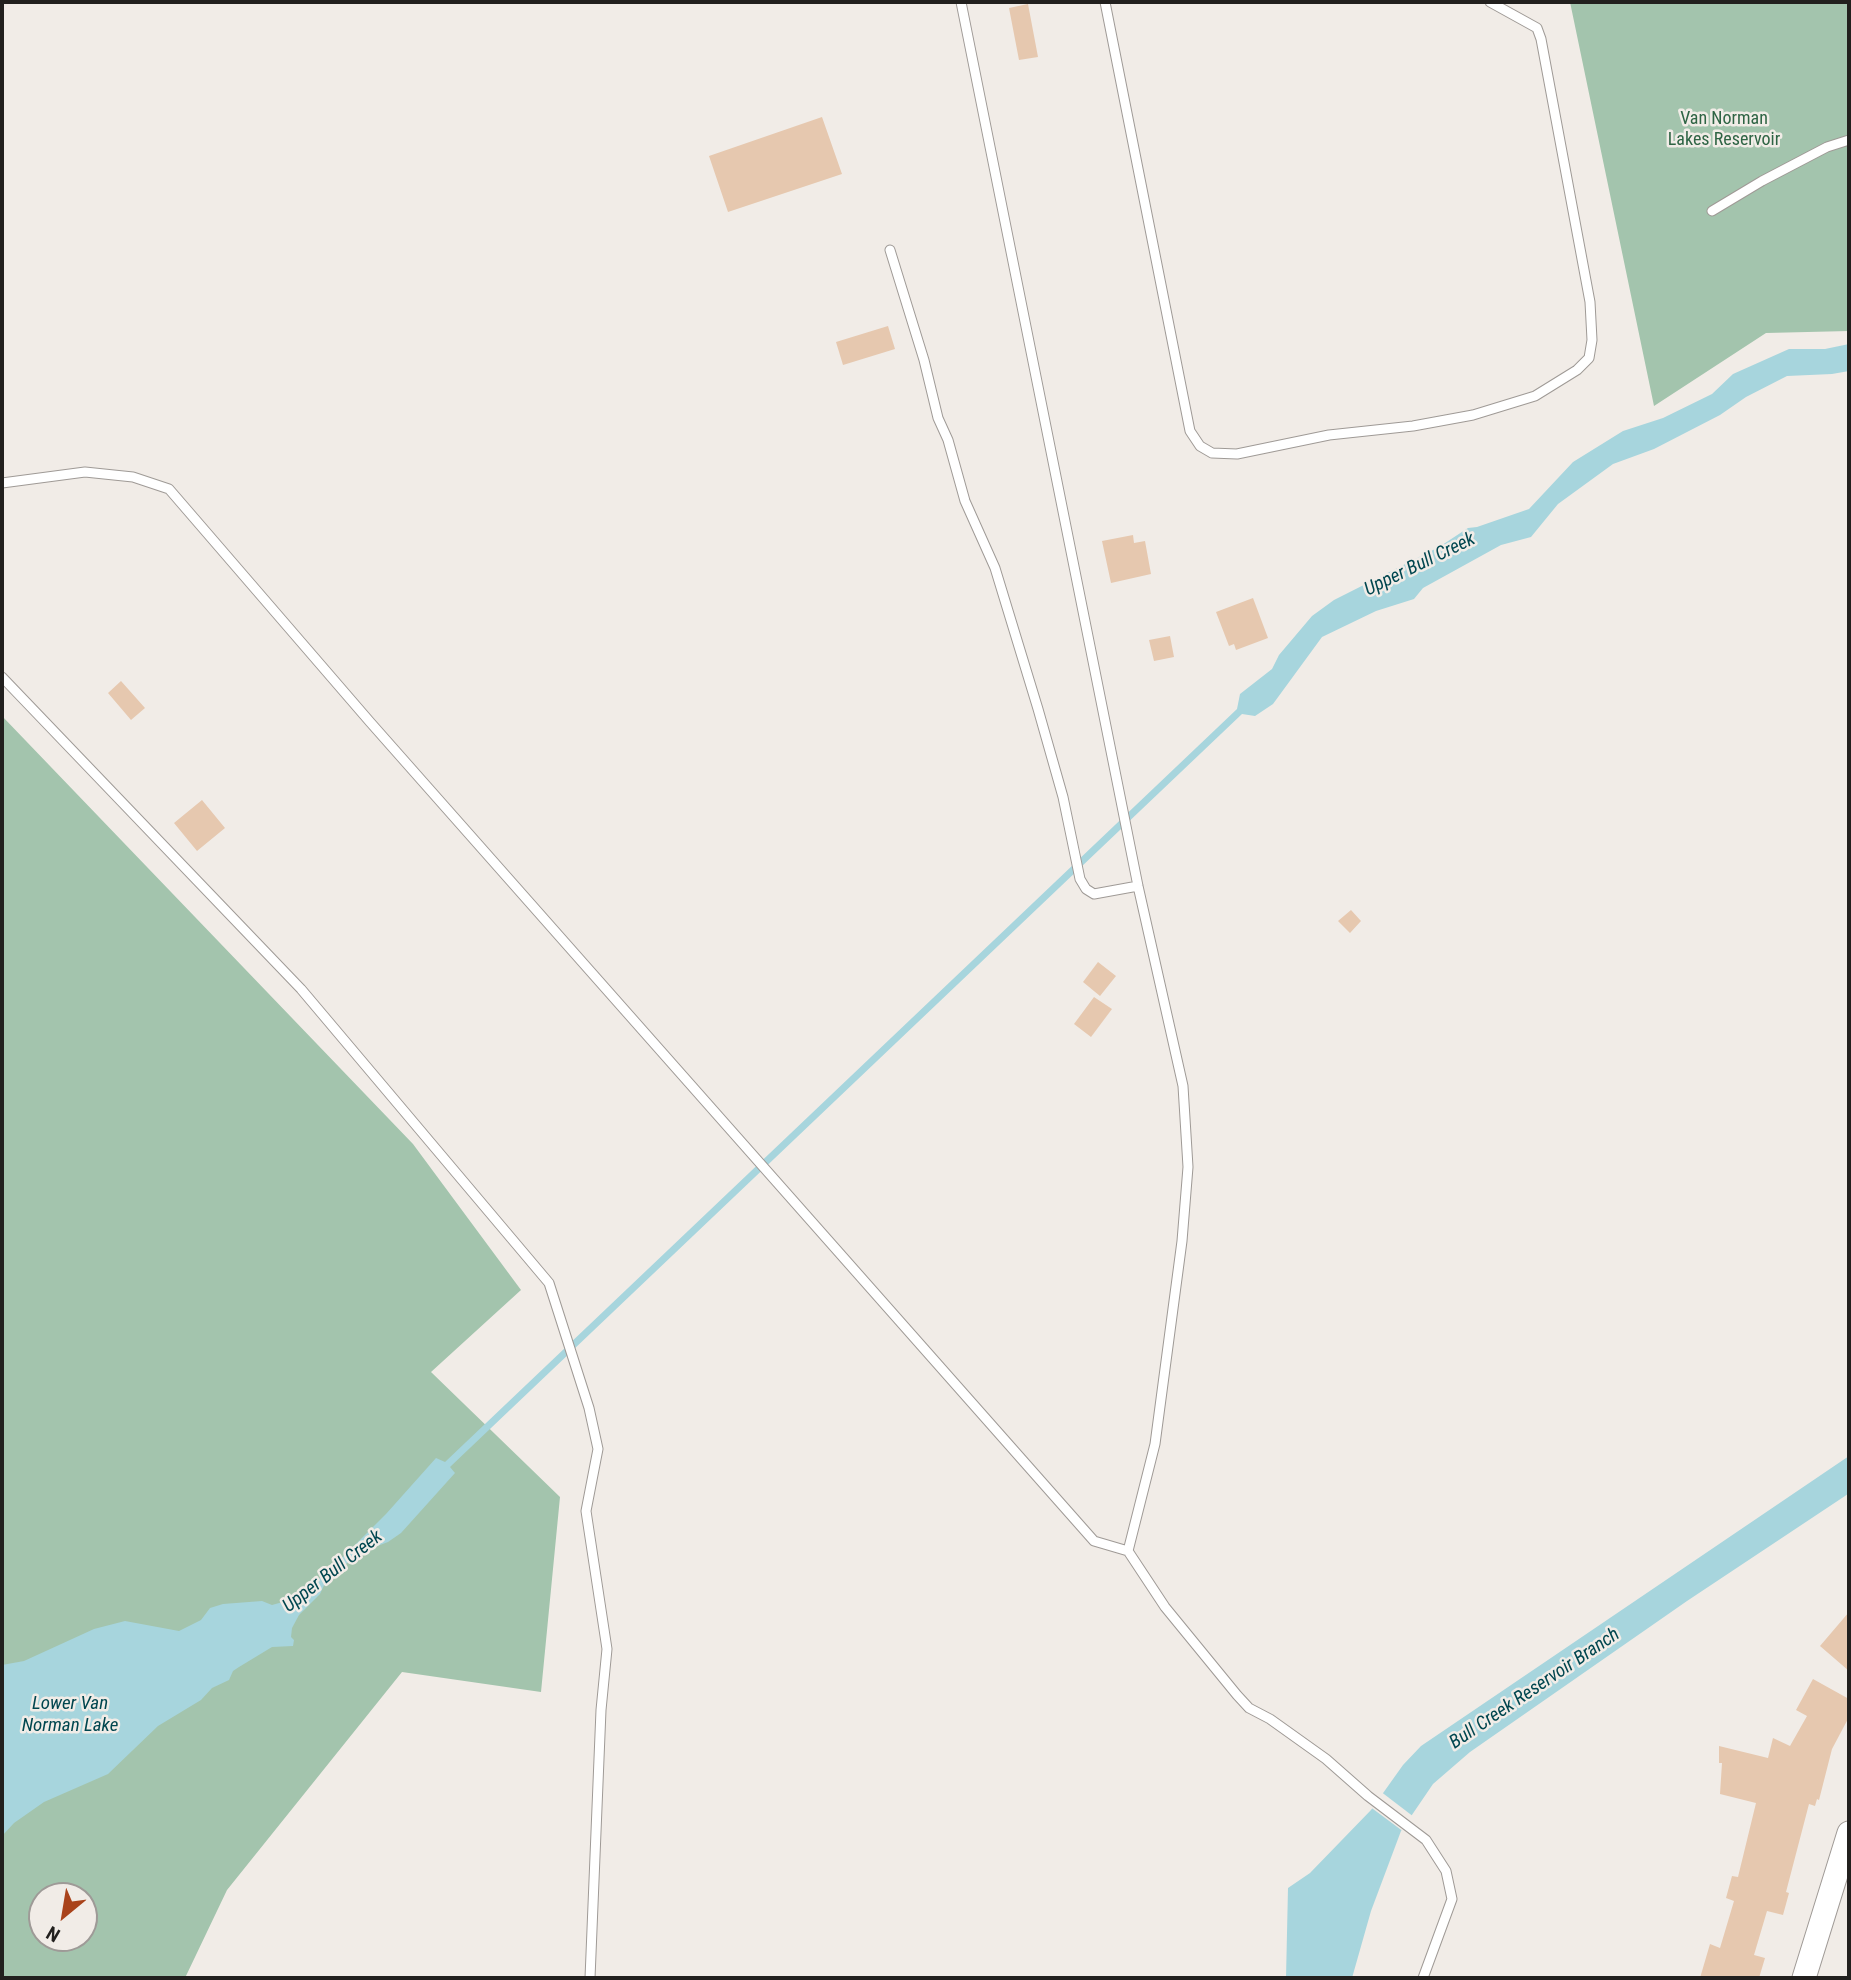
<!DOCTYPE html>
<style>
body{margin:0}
#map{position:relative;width:1851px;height:1980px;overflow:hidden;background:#f1ece7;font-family:"Roboto Condensed",sans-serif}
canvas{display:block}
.frame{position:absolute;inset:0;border:4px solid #22201e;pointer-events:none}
.north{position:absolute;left:28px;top:1882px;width:70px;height:70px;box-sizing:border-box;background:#f1ece7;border:2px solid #9e9a97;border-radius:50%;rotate:210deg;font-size:19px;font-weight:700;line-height:28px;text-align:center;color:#22201e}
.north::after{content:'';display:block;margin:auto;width:24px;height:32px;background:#a9431b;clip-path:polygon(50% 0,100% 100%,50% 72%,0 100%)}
</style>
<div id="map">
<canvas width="1851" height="1980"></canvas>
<div class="frame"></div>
<div class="north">N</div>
</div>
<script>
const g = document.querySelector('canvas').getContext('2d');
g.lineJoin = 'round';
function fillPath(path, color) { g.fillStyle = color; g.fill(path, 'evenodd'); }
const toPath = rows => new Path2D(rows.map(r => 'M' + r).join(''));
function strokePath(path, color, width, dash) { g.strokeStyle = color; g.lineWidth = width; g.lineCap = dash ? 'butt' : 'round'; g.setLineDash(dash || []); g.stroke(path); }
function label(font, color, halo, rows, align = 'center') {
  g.font = font + ' "Roboto Condensed",sans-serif'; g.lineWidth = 5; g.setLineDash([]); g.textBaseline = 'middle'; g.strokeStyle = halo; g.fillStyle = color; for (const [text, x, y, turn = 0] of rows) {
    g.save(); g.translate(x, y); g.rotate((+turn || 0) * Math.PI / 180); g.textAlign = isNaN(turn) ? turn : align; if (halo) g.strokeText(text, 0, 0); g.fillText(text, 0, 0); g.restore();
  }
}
fillPath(toPath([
 [1570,2,1849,2,1849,331,1766,333,1654,406],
 [2,716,413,1144,521,1290,431,1372,560,1497,541,1692,402,1672,227,1890,185,1978,2,1978],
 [42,1896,84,1896,84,1938,42,1938]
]), '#a3c4ad');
fillPath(toPath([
 [1849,344,1849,371,1832,374,1787,376,1746,397,1720,415,1654,449,1613,464,1558,504,1531,537,1501,545,1423,588,1414,599,1376,611,1322,637,1273,704,1255,716,1242,714,450,1467,455,1473,401,1533,388,1542,359,1553,326,1581,320,1594,299,1615,292,1628,291,1637,294,1640,293,1646,272,1647,239,1667,233,1671,229,1680,212,1688,201,1700,158,1726,108,1774,44,1802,14,1823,2,1836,2,1665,24,1661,94,1629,125,1621,179,1631,201,1620,210,1608,223,1604,262,1601,272,1605,290,1600,320,1578,346,1554,386,1514,436,1458,445,1462,1237,709,1240,694,1272,669,1279,655,1312,616,1334,600,1439,547,1468,528,1477,527,1529,509,1573,462,1623,431,1663,418,1712,394,1733,374,1789,349,1825,349],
 [1849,1456,1849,1493,1845,1496,1687,1601,1470,1752,1433,1784,1401,1831,1371,1911,1352,1978,1286,1978,1288,1888,1310,1873,1371,1810,1403,1765,1421,1746]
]), '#a7d5dd');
fillPath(toPath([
 [1380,1791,1414,1817,1404,1832,1369,1806]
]), '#f1ece7');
fillPath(toPath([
 [1028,4,1038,57,1019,60,1009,8],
 [822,117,842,174,728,212,709,156],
 [888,326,895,349,843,365,836,342],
 [1133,535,1134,543,1145,541,1151,574,1111,583,1102,541],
 [1253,598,1268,638,1236,650,1234,644,1229,646,1216,612],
 [1170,636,1174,657,1154,661,1149,640],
 [121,681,145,708,131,720,108,693],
 [202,800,225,828,197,851,174,823],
 [1351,910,1361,921,1350,933,1338,921],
 [1098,962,1116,976,1100,996,1083,982],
 [1094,997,1112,1009,1091,1037,1074,1024],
 [1849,1612,1849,1671,1820,1646],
 [1813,1679,1849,1699,1849,1717,1832,1749,1819,1800,1817,1799,1815,1806,1809,1804,1786,1892,1789,1893,1783,1915,1767,1911,1754,1955,1765,1958,1759,1978,1700,1978,1710,1944,1720,1948,1734,1901,1726,1898,1732,1876,1738,1877,1756,1803,1720,1794,1722,1763,1719,1763,1719,1746,1768,1758,1773,1738,1790,1746,1807,1716,1796,1710]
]), '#e6c8af');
const service = toPath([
 [961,2,1138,886,1183,1086,1188,1167,1182,1241,1155,1444,1128,1551],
 [1105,2,1190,431,1200,446,1212,453,1237,454,1329,435,1413,426,1473,415,1535,396,1577,370,1589,358,1592,340,1590,302,1541,39,1537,28,1490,2],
 [1712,211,1762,181,1827,147,1849,140],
 [890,250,924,360,938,418,948,440,965,501,995,568,1038,709,1063,797,1080,879,1086,889,1094,894,1138,886],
 [2,483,85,472,133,477,169,489,370,722,1094,1541,1128,1551,1165,1607,1237,1695,1249,1708,1270,1719,1326,1759,1368,1796,1426,1840,1446,1871,1452,1899,1423,1978],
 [2,677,301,989,549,1283,589,1408,598,1449,586,1511,607,1649,601,1710,590,1978]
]);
const tertiary = toPath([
 [1804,1978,1849,1833]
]);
strokePath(service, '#9f9a96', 11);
strokePath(tertiary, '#9f9a96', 25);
strokePath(service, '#fff', 9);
strokePath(tertiary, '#fff', 23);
label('18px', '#2e6444', '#f1ece7', [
 ["Van Norman",1724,119],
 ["Lakes Reservoir",1724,140]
]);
label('italic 19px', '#00464f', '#f1ece7', [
 ["Upper Bull Creek",1420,565,-26],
 ["Upper Bull Creek",333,1572,-38],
 ["Bull Creek Reservoir Branch",1535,1689,-34],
 ["Lower Van",70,1704],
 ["Norman Lake",70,1726]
]);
</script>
